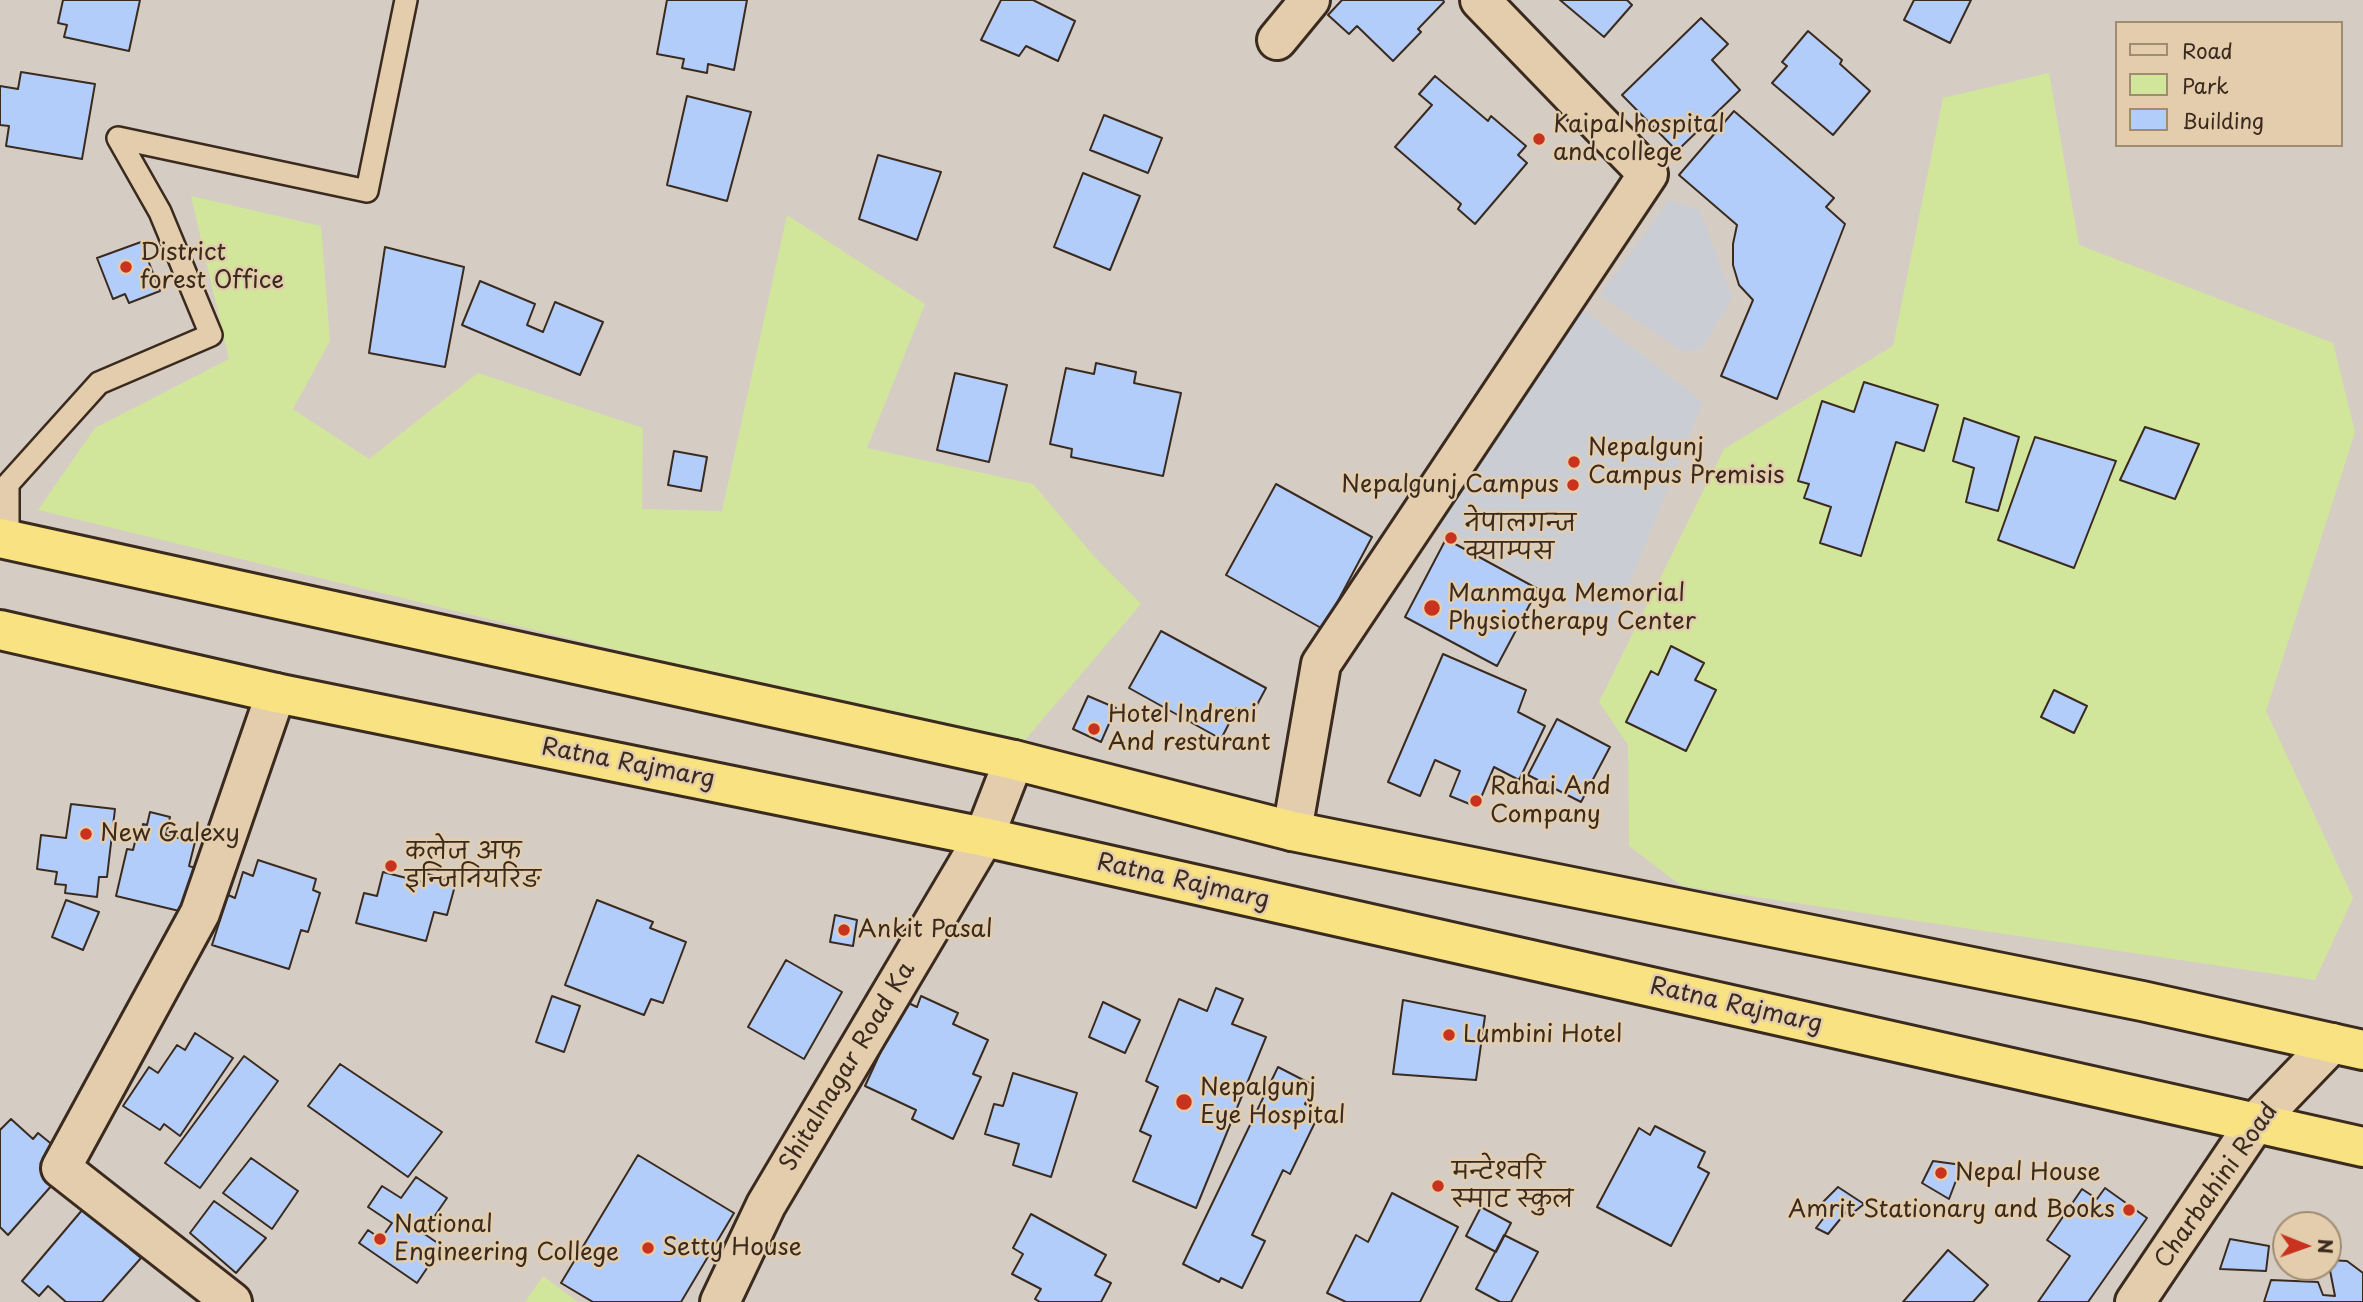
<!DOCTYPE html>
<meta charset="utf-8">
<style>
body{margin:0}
#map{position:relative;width:2363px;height:1302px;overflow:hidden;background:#d5cdc4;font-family:"Playpen Sans",sans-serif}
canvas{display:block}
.legend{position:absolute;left:2115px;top:21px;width:228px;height:126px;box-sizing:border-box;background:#e3cdac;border:2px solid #a08c73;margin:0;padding:9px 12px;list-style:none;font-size:21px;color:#3b2a1e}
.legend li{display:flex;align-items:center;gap:14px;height:35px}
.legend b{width:35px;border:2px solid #a08c73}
.north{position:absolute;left:2272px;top:1211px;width:70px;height:70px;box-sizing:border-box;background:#e3cdac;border:2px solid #a08c73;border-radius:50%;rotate:91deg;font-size:19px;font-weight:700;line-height:28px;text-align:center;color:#3b2a1e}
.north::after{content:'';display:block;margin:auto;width:24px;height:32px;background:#c8321e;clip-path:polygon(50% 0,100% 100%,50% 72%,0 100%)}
</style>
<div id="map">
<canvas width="2363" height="1302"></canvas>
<ul class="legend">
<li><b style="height:9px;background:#e3cdac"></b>Road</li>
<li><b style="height:19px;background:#d1e69b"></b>Park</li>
<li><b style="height:19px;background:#b3cdfb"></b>Building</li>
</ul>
<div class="north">N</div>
</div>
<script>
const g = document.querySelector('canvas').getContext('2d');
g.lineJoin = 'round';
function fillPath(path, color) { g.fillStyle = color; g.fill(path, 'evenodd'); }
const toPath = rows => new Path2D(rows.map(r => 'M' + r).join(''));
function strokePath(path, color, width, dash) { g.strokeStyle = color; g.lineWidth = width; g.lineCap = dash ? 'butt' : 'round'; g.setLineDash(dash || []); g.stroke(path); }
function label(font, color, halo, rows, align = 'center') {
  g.font = font + ' "Playpen Sans","Playpen Sans Deva",sans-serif'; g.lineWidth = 5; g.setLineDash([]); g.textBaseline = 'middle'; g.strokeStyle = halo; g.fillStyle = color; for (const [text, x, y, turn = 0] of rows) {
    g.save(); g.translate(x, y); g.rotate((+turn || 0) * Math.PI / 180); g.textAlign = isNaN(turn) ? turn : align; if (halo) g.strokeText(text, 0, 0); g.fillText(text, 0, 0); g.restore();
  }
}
fillPath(toPath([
 [1669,200,1700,210,1732,298,1701,349,1681,351,1600,295],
 [1574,303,1703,402,1610,631,1431,522]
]), '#cbcdd4');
fillPath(toPath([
 [2049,73,2079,245,2333,343,2355,432,2266,711,2353,898,2315,980,1682,886,1629,846,1628,745,1599,702,1724,449,1893,346,1943,98],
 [191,196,321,226,330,341,293,409,369,459,478,373,643,428,642,509,722,511,787,215,925,304,867,448,1033,484,1092,554,1141,604,1019,747,38,510,95,428,229,359],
 [543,1276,578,1302,525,1302]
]), '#d1e69b');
const building = toPath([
 [63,0,140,0,129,51,64,37,67,25,58,23,63,0],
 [667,0,747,0,734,70,708,64,707,73,682,68,684,59,657,54,667,0],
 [1001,0,1033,0,1075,21,1058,61,1026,46,1019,56,981,40,1001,0],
 [1342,0,1443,0,1444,2,1418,29,1421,32,1393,61,1357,26,1349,34,1328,15,1342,0],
 [1560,0,1627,0,1632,5,1604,37,1560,0],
 [1914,0,1971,0,1950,43,1904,20,1914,0],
 [1701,18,1728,44,1712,60,1740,90,1677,151,1622,95,1701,18],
 [1808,31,1842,60,1840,64,1870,91,1833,135,1772,83,1787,66,1782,62,1808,31],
 [21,72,95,84,82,159,6,146,9,126,0,125,0,86,18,89,21,72],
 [1435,76,1488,121,1491,116,1526,146,1518,155,1527,163,1475,224,1458,209,1461,204,1395,147,1432,105,1419,94,1435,76],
 [687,96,751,112,727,201,667,185,687,96],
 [1734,111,1834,198,1826,207,1845,224,1777,399,1721,376,1753,300,1739,285,1733,265,1733,244,1737,225,1679,175,1734,111],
 [1104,115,1162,138,1148,173,1090,150,1104,115],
 [878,155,941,172,917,240,859,219,878,155],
 [1083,173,1140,196,1110,270,1054,247,1083,173],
 [141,242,160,291,129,303,125,294,113,299,97,258,141,242],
 [385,247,464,267,445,367,369,353,385,247],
 [480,281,535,304,527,325,543,332,555,302,603,322,580,375,462,325,480,281],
 [1096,363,1136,372,1134,383,1181,393,1163,476,1071,457,1072,449,1050,444,1066,368,1094,374,1096,363],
 [955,373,1007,385,989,462,937,450,955,373],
 [1864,382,1938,405,1924,451,1896,442,1861,556,1820,543,1831,507,1804,498,1809,484,1798,481,1822,401,1854,412,1864,382],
 [1964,418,2019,437,1998,511,1966,502,1974,468,1953,461,1964,418],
 [2145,427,2199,444,2175,499,2120,480,2145,427],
 [2035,437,2116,461,2074,568,1998,540,2035,437],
 [674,451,707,457,701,491,668,485,674,451],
 [1276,484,1372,537,1323,629,1226,575,1276,484],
 [1446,539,1538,589,1497,666,1405,617,1446,539],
 [1161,631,1266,688,1251,716,1237,708,1221,739,1129,688,1161,631],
 [1671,646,1704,663,1695,680,1716,690,1686,751,1626,722,1651,671,1658,675,1671,646],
 [1443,654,1526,690,1518,712,1545,726,1519,780,1494,767,1477,807,1450,796,1460,771,1435,760,1420,796,1388,782,1443,654],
 [2054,690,2087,706,2074,733,2041,717,2054,690],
 [1088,696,1116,708,1101,742,1073,729,1088,696],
 [1557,719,1610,747,1581,802,1528,775,1557,719],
 [71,804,115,809,107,877,99,877,97,897,65,893,66,885,55,884,57,872,37,869,41,835,66,838,71,804],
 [150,812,170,817,166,835,195,842,189,866,199,869,188,913,116,896,127,849,133,850,137,834,141,835,143,824,147,825,150,812],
 [258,860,316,879,313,890,320,893,308,932,301,930,289,969,212,945,228,895,235,898,243,872,253,876,258,860],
 [383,872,422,882,424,873,456,882,447,915,434,912,426,941,356,923,364,893,377,896,383,872],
 [66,900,99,912,83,950,52,937,66,900],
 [597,900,653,922,650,928,686,942,663,1003,651,999,644,1015,565,985,597,900],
 [835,915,857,920,853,946,830,942,835,915],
 [786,960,842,992,804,1059,748,1027,786,960],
 [1216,988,1243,999,1232,1024,1266,1037,1196,1208,1133,1181,1151,1136,1140,1131,1158,1087,1146,1081,1179,999,1207,1011,1216,988],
 [552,996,580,1006,564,1052,536,1042,552,996],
 [921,996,958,1013,953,1024,988,1040,973,1074,981,1077,953,1139,912,1119,916,1110,865,1086,904,1001,917,1007,921,996],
 [1403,1000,1485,1016,1476,1080,1393,1074,1403,1000],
 [1103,1002,1140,1020,1125,1053,1089,1037,1103,1002],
 [195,1033,233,1058,180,1136,164,1124,160,1130,123,1106,149,1067,158,1073,177,1045,185,1050,195,1033],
 [244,1056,278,1081,200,1188,165,1163,244,1056],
 [340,1064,442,1132,408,1177,308,1106,340,1064],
 [1278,1067,1313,1085,1305,1104,1320,1112,1290,1174,1283,1170,1252,1235,1265,1241,1242,1288,1221,1278,1219,1282,1183,1264,1278,1067],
 [1013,1073,1077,1093,1051,1177,1013,1165,1019,1144,985,1134,994,1104,1003,1106,1013,1073],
 [11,1119,33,1139,38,1133,60,1151,60,1176,8,1235,0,1227,0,1130,11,1119],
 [1655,1126,1705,1152,1698,1167,1709,1173,1671,1246,1597,1207,1639,1128,1650,1135,1655,1126],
 [638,1155,734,1213,681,1302,593,1302,561,1283,638,1155],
 [251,1158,298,1191,272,1229,223,1193,251,1158],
 [1933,1161,1962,1165,1949,1199,1922,1183,1933,1161],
 [416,1177,447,1198,423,1233,442,1246,417,1283,359,1243,368,1230,381,1239,392,1223,368,1207,382,1186,401,1198,416,1177],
 [1838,1187,1864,1204,1854,1212,1846,1212,1828,1234,1816,1228,1826,1215,1823,1202,1838,1187],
 [2105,1188,2147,1218,2088,1302,2038,1302,2070,1256,2047,1240,2082,1189,2097,1199,2105,1188],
 [1392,1193,1458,1227,1420,1302,1346,1302,1327,1293,1356,1235,1368,1242,1392,1193],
 [94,1196,142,1237,130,1249,141,1258,102,1302,66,1302,48,1286,39,1296,22,1281,94,1196],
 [214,1201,266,1238,236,1273,190,1233,214,1201],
 [1481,1207,1511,1223,1496,1252,1466,1236,1481,1207],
 [1031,1214,1106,1255,1095,1275,1111,1283,1101,1302,1040,1302,1035,1299,1041,1289,1012,1274,1023,1254,1013,1248,1031,1214],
 [1504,1235,1538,1252,1511,1302,1500,1302,1476,1289,1504,1235],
 [2230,1239,2269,1246,2266,1271,2220,1269,2230,1239],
 [1948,1250,1988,1285,1973,1302,1903,1302,1948,1250],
 [2328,1260,2347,1261,2363,1273,2363,1302,2264,1302,2271,1280,2318,1282,2323,1295,2335,1296,2328,1260]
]);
fillPath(building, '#b3cdfb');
strokePath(building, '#3b2a1e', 2);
const lane = toPath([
 [8,540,8,484,99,383,211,335,160,212,118,138,367,191,406,0]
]);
const street = toPath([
 [1277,40,1310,0],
 [1292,831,1321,664,1648,174,1480,0],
 [232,1302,61,1168,200,913,276,693],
 [720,1302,766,1205,984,837,1014,760]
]);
const secondary = toPath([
 [2135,1302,2256,1122,2332,1043]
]);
const highway = toPath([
 [0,538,1014,760,1292,831,2142,1001,2363,1050],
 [0,630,276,693,984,837,2363,1147]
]);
strokePath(lane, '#3b2a1e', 26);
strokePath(street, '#3b2a1e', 44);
strokePath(secondary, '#3b2a1e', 44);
strokePath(highway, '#3b2a1e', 44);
strokePath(lane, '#e3cdac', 21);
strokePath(street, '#e3cdac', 38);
strokePath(secondary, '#e3cdac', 38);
strokePath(highway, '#f8e281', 38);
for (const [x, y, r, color] of [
 [1539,139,7,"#c8321e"],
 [126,267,7,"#c8321e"],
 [1574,462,7,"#c8321e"],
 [1573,485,7,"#c8321e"],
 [1451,538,7,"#c8321e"],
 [1432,608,9,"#c8321e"],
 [1094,729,7,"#c8321e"],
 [1476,801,7,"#c8321e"],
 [86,834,7,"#c8321e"],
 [391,866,7,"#c8321e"],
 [844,930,7,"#c8321e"],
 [1449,1035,7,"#c8321e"],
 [1184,1102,9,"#c8321e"],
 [1941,1173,7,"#c8321e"],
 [1438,1186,7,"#c8321e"],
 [2129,1210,7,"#c8321e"],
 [380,1239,7,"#c8321e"],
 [648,1248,7,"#c8321e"]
]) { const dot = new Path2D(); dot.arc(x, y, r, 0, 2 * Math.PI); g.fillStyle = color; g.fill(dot); strokePath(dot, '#e3cdac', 2.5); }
label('24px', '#3b2a1e', '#e3cdac', [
 ["Kaipal hospital",1553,125],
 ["and college",1553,153],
 ["District",140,253],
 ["forest Office",140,281],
 ["Nepalgunj",1588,448],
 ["Campus Premisis",1588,476],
 ["Nepalgunj Campus",1559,485,"right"],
 ["नेपालगन्ज",1465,524],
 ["क्याम्पस",1465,552],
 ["Manmaya Memorial",1448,594],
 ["Physiotherapy Center",1448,622],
 ["Hotel Indreni",1108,715],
 ["And resturant",1108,743],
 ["Rahai And",1490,787],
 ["Company",1490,815],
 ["New Galexy",100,834],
 ["कलेज अफ",405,852],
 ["इन्जिनियरिङ",405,880],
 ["Ankit Pasal",858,930],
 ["Lumbini Hotel",1463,1035],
 ["Nepalgunj",1200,1088],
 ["Eye Hospital",1200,1116],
 ["मन्टेश्वरि",1452,1172],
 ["स्माट स्कुल",1452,1200],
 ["Nepal House",1955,1173],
 ["Amrit Stationary and Books",2115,1210,"right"],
 ["National",394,1225],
 ["Engineering College",394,1253],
 ["Setty House",662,1248]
], 'left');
label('24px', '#3b2a1e', '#e3cdac', [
 ["Ratna Rajmarg",628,764,11],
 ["Ratna Rajmarg",1183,882,13],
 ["Ratna Rajmarg",1736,1006,13],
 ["Shitalnagar Road Ka",848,1067,-59],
 ["Charbahini Road",2217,1186,-55]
]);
</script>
